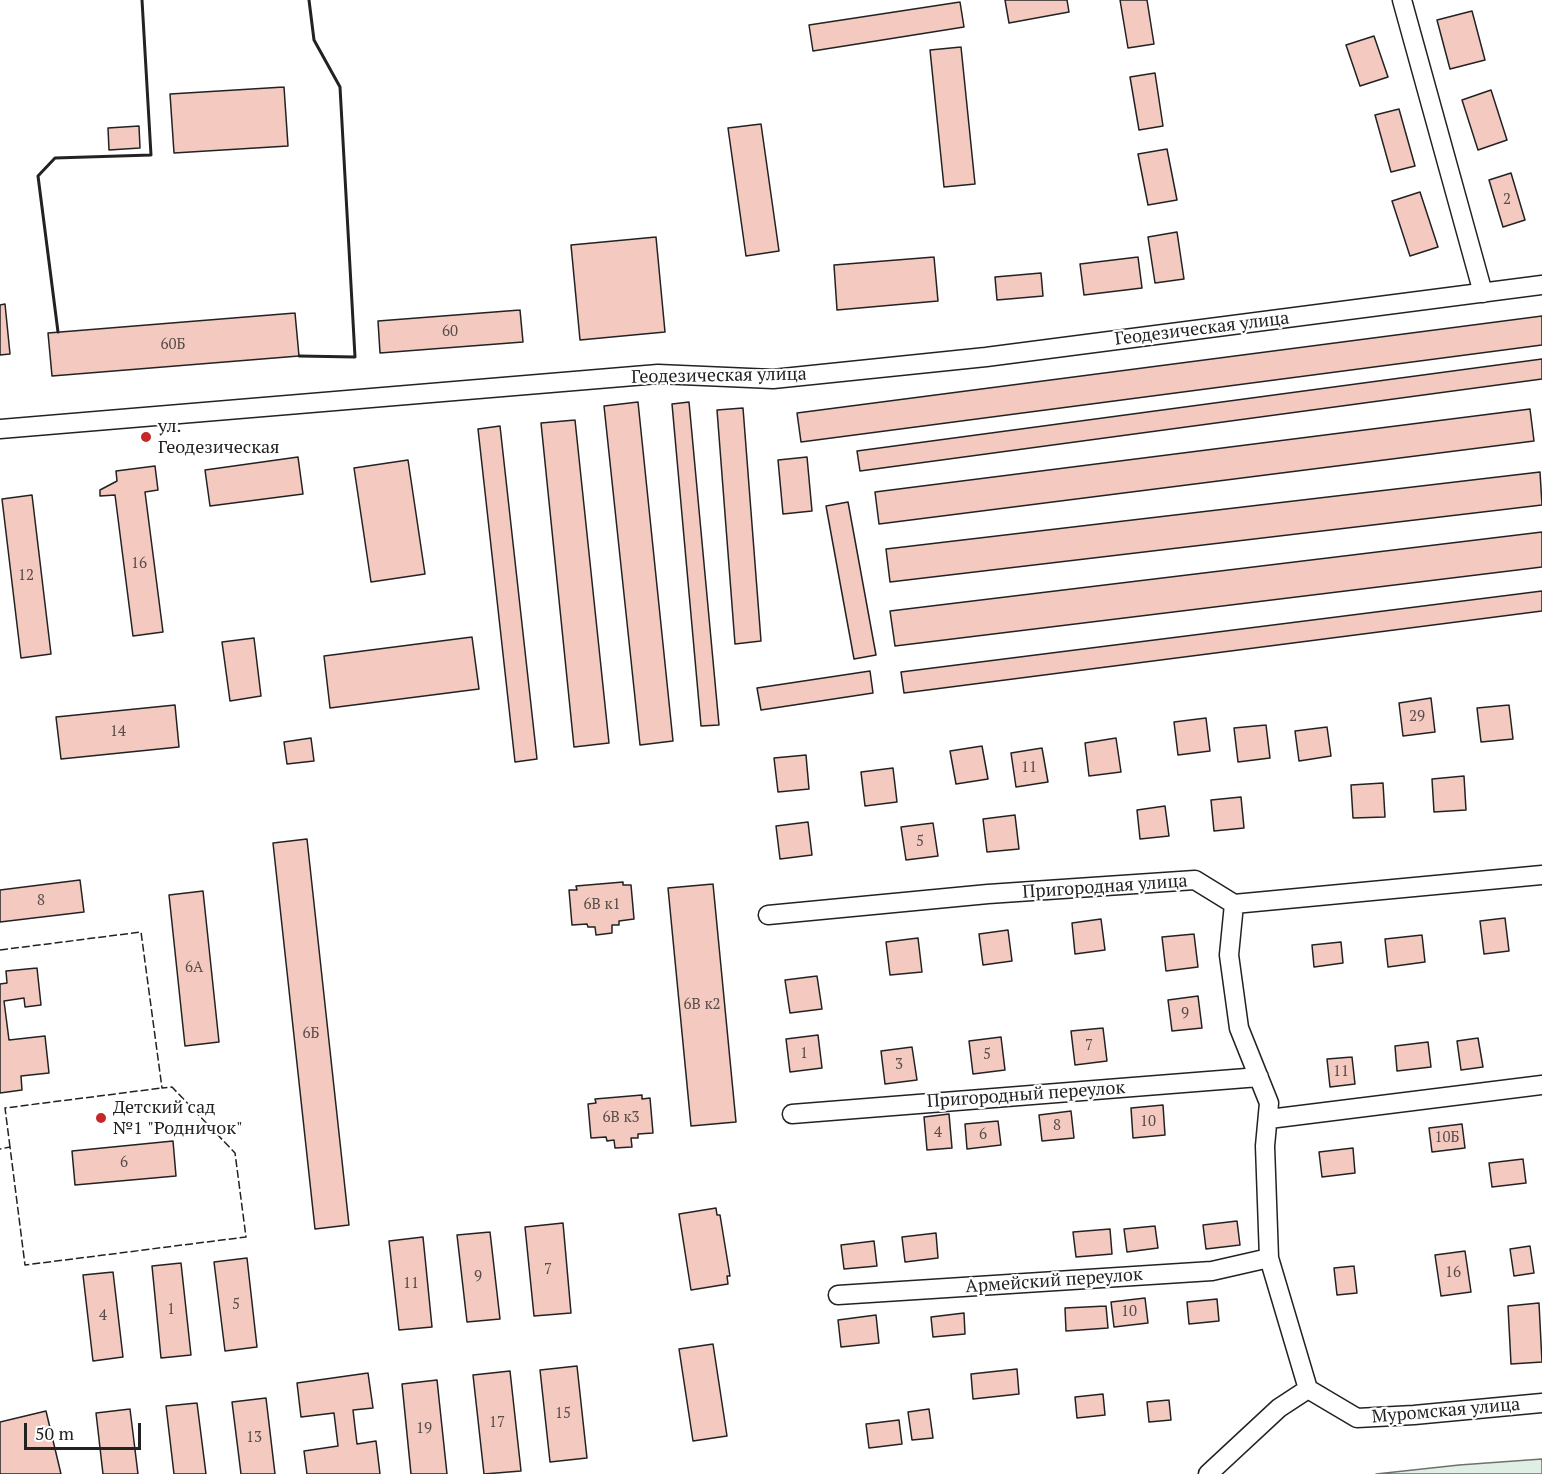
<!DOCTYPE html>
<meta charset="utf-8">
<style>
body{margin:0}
#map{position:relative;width:1542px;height:1474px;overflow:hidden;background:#fff;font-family:"PT Serif",serif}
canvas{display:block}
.scale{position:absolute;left:24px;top:1423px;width:117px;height:27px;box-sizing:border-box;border:3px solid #222;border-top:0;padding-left:8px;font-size:18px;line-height:21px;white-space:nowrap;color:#222;-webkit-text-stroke:4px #fff;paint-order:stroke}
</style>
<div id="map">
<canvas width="1542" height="1474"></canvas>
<div class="scale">50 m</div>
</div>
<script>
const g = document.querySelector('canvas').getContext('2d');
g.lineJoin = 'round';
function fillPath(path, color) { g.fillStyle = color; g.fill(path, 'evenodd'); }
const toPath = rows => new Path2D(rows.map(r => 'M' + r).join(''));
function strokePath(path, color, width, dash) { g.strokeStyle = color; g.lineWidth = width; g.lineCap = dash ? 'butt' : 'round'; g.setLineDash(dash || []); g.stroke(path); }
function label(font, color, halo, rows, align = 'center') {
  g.font = font + ' "PT Serif",serif'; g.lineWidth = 4.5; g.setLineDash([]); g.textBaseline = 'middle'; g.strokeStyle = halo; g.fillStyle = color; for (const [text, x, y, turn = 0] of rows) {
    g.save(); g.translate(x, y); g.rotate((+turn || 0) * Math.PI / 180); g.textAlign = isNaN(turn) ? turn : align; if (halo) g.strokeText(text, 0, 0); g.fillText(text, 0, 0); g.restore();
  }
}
const green = toPath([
 [1542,1459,1542,1474,1376,1474,1459,1465,1542,1459]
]);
fillPath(green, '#e0efe3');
strokePath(green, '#6f6f6f', 1.5);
const building = toPath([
 [1005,0,1067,0,1069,12,1009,23,1005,0],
 [1120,0,1147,0,1154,44,1128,48,1120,0],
 [960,2,964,27,813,51,809,25,960,2],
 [1472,11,1485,60,1450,69,1437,20,1472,11],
 [1374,36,1388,77,1360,86,1346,45,1374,36],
 [961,47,975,184,944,187,930,50,961,47],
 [1155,73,1163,126,1139,130,1130,77,1155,73],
 [284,87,288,146,174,153,170,94,284,87],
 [1491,90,1507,140,1478,150,1462,100,1491,90],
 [1399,109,1415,166,1391,172,1375,115,1399,109],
 [761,124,779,251,746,256,728,128,761,124],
 [139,126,140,148,109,150,108,128,139,126],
 [1167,149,1177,200,1148,205,1138,154,1167,149],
 [1511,173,1525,220,1503,227,1489,180,1511,173],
 [1420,192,1438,247,1410,256,1392,201,1420,192],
 [1177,232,1184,279,1155,283,1148,237,1177,232],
 [656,237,665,332,580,340,571,245,656,237],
 [934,257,938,301,837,310,834,265,934,257],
 [1138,257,1142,288,1084,295,1080,264,1138,257],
 [1041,273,1043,296,997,300,995,277,1041,273],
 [5,304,10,354,0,355,0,305,5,304],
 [520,310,523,342,380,353,378,321,520,310],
 [295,313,299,356,52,376,48,333,295,313],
 [1542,316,1542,345,801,442,797,413,1542,316],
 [1542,359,1542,379,860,471,857,451,1542,359],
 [638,402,673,741,640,745,604,406,638,402],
 [689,402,719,725,701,726,672,404,689,402],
 [743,408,761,641,735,644,717,410,743,408],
 [1530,409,1534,441,879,524,875,492,1530,409],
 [575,420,609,743,574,747,541,423,575,420],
 [500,426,537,759,515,762,478,429,500,426],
 [298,457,303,494,210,506,205,470,298,457],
 [807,457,812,511,783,514,778,460,807,457],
 [408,460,425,574,371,582,354,468,408,460],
 [155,466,158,490,145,492,163,632,133,636,115,495,100,496,100,490,117,481,116,471,155,466],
 [1540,472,1542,505,890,582,886,549,1540,472],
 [32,495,51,654,21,658,2,499,32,495],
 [848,502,876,655,854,659,826,506,848,502],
 [1542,532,1542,567,895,646,890,611,1542,532],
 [1542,591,1542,611,904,693,901,672,1542,591],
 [472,637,479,689,330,708,324,656,472,637],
 [254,638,261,696,230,701,222,642,254,638],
 [870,671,873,693,761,710,757,688,870,671],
 [1431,698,1435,732,1403,736,1399,703,1431,698],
 [175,705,179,747,61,759,56,717,175,705],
 [1509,705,1513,739,1481,742,1477,708,1509,705],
 [1206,718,1210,751,1178,755,1174,722,1206,718],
 [1266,725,1270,758,1238,762,1234,728,1266,725],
 [1327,727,1331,756,1299,761,1295,731,1327,727],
 [311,738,314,761,287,764,284,742,311,738],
 [1116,738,1121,772,1089,776,1085,743,1116,738],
 [982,746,988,779,956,784,950,751,982,746],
 [1042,748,1048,782,1016,787,1011,753,1042,748],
 [806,755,809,789,778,792,774,758,806,755],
 [893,768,897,802,865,806,861,772,893,768],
 [1464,776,1466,810,1434,812,1432,779,1464,776],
 [1383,783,1385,817,1353,818,1351,785,1383,783],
 [1241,797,1244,828,1214,831,1211,800,1241,797],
 [1165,806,1169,836,1140,839,1137,810,1165,806],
 [1015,815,1019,849,987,852,983,819,1015,815],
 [808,822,812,855,780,859,776,826,808,822],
 [933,823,938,856,906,860,901,827,933,823],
 [307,839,349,1225,315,1229,273,843,307,839],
 [80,880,84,912,0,922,0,890,80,880],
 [623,882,623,885,631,885,634,919,619,921,619,925,612,925,612,933,596,935,595,927,588,927,587,924,572,925,569,890,577,890,576,886,623,882],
 [713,884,736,1122,691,1126,668,888,713,884],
 [203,891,219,1042,185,1046,169,895,203,891],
 [1505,918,1509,951,1484,954,1480,921,1505,918],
 [1101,919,1105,950,1075,954,1072,923,1101,919],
 [1008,930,1012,961,983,965,979,934,1008,930],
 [1194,934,1198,967,1166,971,1162,937,1194,934],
 [1422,935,1425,962,1388,967,1385,939,1422,935],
 [918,938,922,972,890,975,886,942,918,938],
 [1341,942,1343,963,1314,967,1312,945,1341,942],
 [37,968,41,1005,25,1007,24,998,4,1001,9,1040,45,1036,49,1073,21,1076,22,1090,0,1093,0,984,7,983,6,971,37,968],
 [817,976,822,1009,790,1013,785,980,817,976],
 [1198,996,1202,1028,1172,1031,1168,1000,1198,996],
 [1103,1028,1107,1061,1075,1065,1071,1031,1103,1028],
 [818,1035,822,1068,790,1072,786,1039,818,1035],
 [1001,1037,1005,1070,973,1074,969,1041,1001,1037],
 [1478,1038,1483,1067,1461,1070,1457,1041,1478,1038],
 [1428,1042,1431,1067,1397,1071,1395,1046,1428,1042],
 [912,1047,917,1080,885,1084,881,1051,912,1047],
 [1352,1057,1355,1084,1330,1087,1327,1059,1352,1057],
 [642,1095,642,1099,650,1098,653,1133,638,1134,638,1138,631,1138,632,1147,615,1148,614,1140,607,1141,606,1137,591,1138,588,1104,596,1103,595,1099,642,1095],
 [1163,1105,1165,1135,1133,1138,1131,1108,1163,1105],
 [1071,1111,1074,1138,1042,1141,1039,1115,1071,1111],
 [949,1114,952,1148,927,1150,924,1117,949,1114],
 [998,1121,1001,1145,967,1149,965,1124,998,1121],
 [1462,1124,1465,1148,1432,1152,1429,1128,1462,1124],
 [173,1141,176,1176,75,1185,72,1151,173,1141],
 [1353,1148,1355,1173,1322,1177,1319,1152,1353,1148],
 [1523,1159,1526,1183,1492,1187,1489,1163,1523,1159],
 [716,1208,717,1215,720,1215,730,1276,727,1276,728,1284,691,1290,679,1214,716,1208],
 [1237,1221,1240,1245,1206,1249,1203,1225,1237,1221],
 [563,1223,571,1313,534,1316,525,1227,563,1223],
 [1155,1226,1158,1248,1127,1252,1124,1229,1155,1226],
 [1110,1229,1112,1254,1076,1257,1073,1232,1110,1229],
 [490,1232,500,1319,467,1322,457,1235,490,1232],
 [936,1233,938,1258,905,1262,902,1237,936,1233],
 [423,1237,432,1327,399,1330,389,1241,423,1237],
 [874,1241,877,1266,844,1269,841,1245,874,1241],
 [1530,1246,1534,1273,1514,1276,1510,1249,1530,1246],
 [1465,1251,1471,1292,1441,1296,1435,1255,1465,1251],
 [247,1258,257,1347,225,1351,214,1262,247,1258],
 [181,1263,191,1355,161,1358,152,1266,181,1263],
 [1354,1266,1357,1293,1337,1295,1334,1268,1354,1266],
 [113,1272,123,1357,93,1361,83,1275,113,1272],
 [1145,1298,1148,1323,1114,1327,1111,1302,1145,1298],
 [1217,1299,1219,1321,1189,1324,1187,1302,1217,1299],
 [1539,1303,1542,1362,1511,1364,1508,1306,1539,1303],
 [1106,1306,1108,1328,1066,1331,1065,1308,1106,1306],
 [964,1313,965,1334,933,1337,931,1317,964,1313],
 [876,1315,879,1343,841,1347,838,1320,876,1315],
 [713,1344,727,1436,693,1441,679,1349,713,1344],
 [577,1366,587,1458,550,1462,540,1370,577,1366],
 [1017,1369,1019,1394,973,1399,971,1374,1017,1369],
 [510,1371,521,1471,484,1474,473,1375,510,1371],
 [368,1373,373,1408,353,1410,357,1444,376,1441,380,1474,307,1474,304,1451,338,1446,334,1413,301,1417,297,1383,368,1373],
 [437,1380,447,1474,411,1474,402,1384,437,1380],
 [1103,1394,1105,1415,1077,1418,1075,1397,1103,1394],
 [266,1398,275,1474,241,1474,232,1402,266,1398],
 [1169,1400,1171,1420,1149,1422,1147,1402,1169,1400],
 [197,1403,206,1474,174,1474,166,1406,197,1403],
 [130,1409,138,1474,103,1474,96,1413,130,1409],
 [929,1409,933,1438,912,1440,908,1412,929,1409],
 [46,1411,61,1474,0,1474,0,1422,46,1411],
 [899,1420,902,1444,869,1448,866,1424,899,1420]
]);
fillPath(building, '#f3c9c0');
strokePath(building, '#222', 1.5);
const minor = toPath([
 [1402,0,1483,293],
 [0,429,658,374,773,379,986,357,1542,285],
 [1234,904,1229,955,1239,1028,1269,1103,1265,1146,1269,1258,1308,1389],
 [768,915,988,894,1195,880,1234,904,1542,875],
 [792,1114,1259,1077],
 [1269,1119,1542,1085],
 [838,1295,1212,1271,1269,1258],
 [1308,1389,1357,1418,1414,1415,1542,1403],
 [1208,1474,1279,1408,1308,1389]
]);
strokePath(minor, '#222', 21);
strokePath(minor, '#fff', 18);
strokePath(toPath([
 [0,950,141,932,162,1088,172,1087,235,1153,246,1237,25,1265,10,1147,0,1149],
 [10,1147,5,1108,162,1088]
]), '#222', 1.5, [8, 3]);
strokePath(toPath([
 [58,332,38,176,55,158,151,155,142,0],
 [299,356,355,357,340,87,314,40,309,0]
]), '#222', 3);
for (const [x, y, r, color] of [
 [146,437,6,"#c62828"],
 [101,1118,6,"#c62828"]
]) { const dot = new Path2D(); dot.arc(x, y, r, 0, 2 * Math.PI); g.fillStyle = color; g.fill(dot); strokePath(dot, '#fff', 2); }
label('15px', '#564c4a', null, [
 ["2",1507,200],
 ["60",450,332],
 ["60Б",173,345],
 ["16",139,564],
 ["12",26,576],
 ["29",1417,717],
 ["14",118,732],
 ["11",1029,768],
 ["5",920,842],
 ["8",41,901],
 ["6В к1",602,905],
 ["6А",194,968],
 ["6В к2",702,1005],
 ["9",1185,1014],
 ["6Б",311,1034],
 ["7",1089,1046],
 ["1",804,1054],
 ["5",987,1055],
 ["3",899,1065],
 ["11",1341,1072],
 ["6В к3",621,1118],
 ["10",1148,1122],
 ["8",1057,1126],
 ["4",938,1133],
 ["6",983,1135],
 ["10Б",1447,1138],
 ["6",124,1163],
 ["7",548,1270],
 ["16",1453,1273],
 ["9",478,1277],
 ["11",411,1284],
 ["5",236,1305],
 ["1",171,1310],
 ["10",1129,1312],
 ["4",103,1316],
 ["15",563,1414],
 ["17",497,1423],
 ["19",424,1429],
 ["13",254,1438]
]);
label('18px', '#222', '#fff', [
 ["Геодезическая улица",1202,329,-7],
 ["Геодезическая улица",719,376,-1],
 ["Пригородная улица",1105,887,-4],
 ["Пригородный переулок",1026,1095,-4],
 ["Армейский переулок",1054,1281,-4],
 ["Муромская улица",1446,1411,-5]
]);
label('18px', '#222', '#fff', [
 ["ул.",158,427],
 ["Геодезическая",158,448],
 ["Детский сад",113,1108],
 ["№1 \"Родничок\"",113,1129]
], 'left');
</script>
